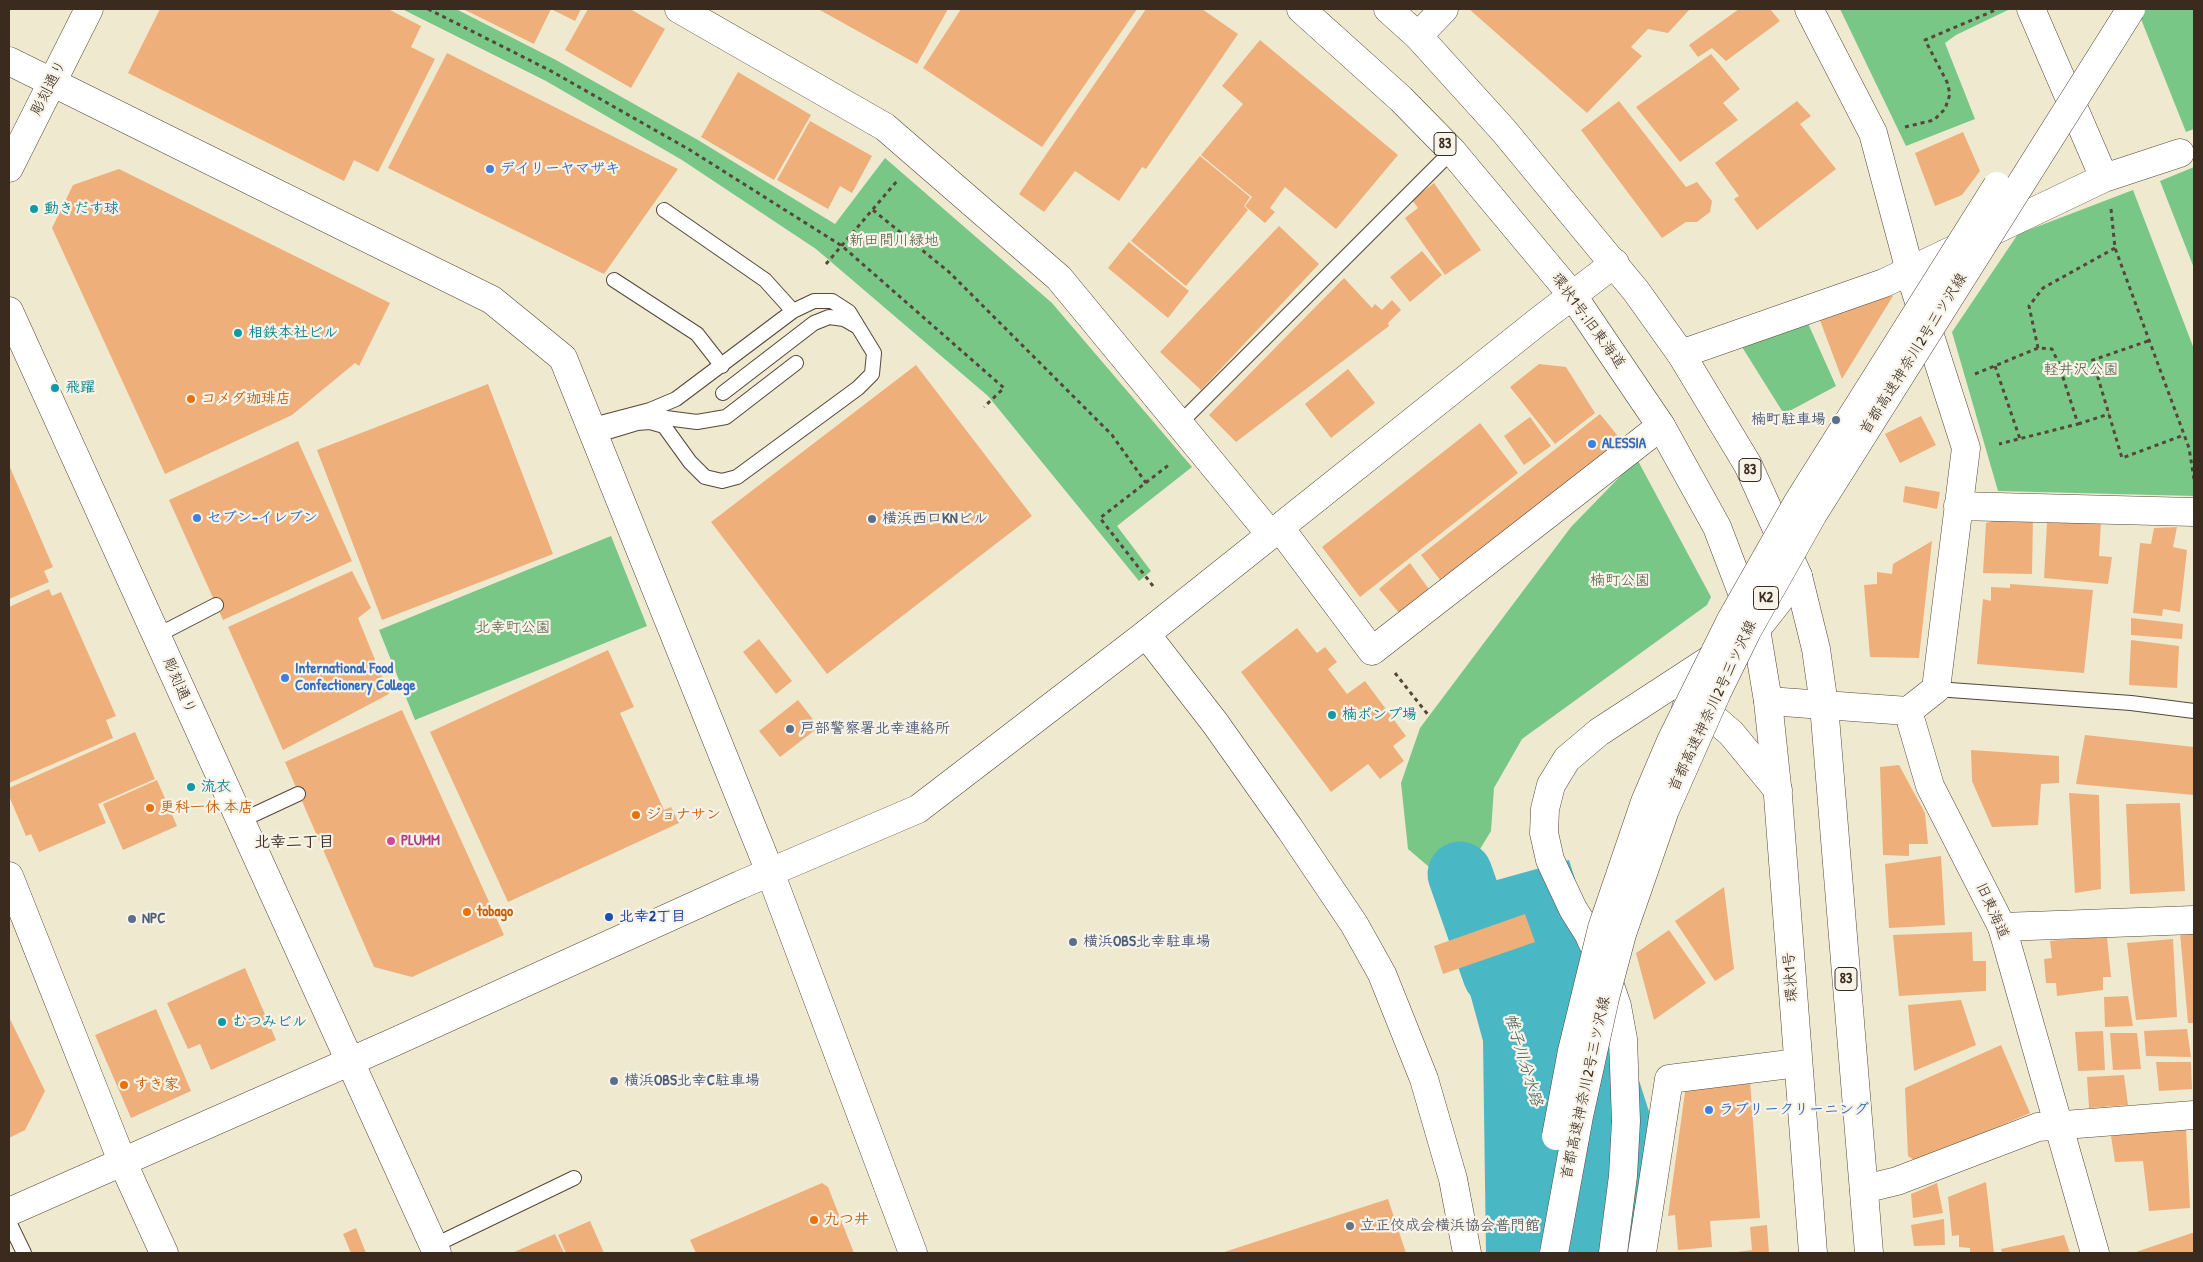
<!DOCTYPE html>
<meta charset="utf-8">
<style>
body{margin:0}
#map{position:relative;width:2203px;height:1262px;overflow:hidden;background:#efe9d0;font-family:"Patrick Hand",sans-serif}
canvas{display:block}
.frame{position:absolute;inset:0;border:10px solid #3b2a1e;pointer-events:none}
</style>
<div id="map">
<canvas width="2203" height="1262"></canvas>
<div class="frame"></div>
</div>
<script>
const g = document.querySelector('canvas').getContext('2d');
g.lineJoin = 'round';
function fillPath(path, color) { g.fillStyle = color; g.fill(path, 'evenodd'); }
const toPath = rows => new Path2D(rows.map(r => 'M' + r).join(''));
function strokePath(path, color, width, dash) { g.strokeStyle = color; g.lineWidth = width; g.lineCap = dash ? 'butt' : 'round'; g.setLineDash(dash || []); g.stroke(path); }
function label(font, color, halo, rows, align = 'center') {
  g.font = font + ' "Patrick Hand","Klee One",sans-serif'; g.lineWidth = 4.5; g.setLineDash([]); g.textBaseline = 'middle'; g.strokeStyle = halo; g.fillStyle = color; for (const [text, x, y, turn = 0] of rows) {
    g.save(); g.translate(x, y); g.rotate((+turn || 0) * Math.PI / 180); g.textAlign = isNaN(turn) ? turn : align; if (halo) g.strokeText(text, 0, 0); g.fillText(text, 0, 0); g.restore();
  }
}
fillPath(toPath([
 [402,9,456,9,556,60,698,140,835,224,885,158,1052,303,1192,467,1117,526,1151,571,1139,581,988,396,816,249,682,160,546,81],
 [1840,9,2010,9,1956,35,1945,43,1975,119,1906,146],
 [2137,9,2194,9,2194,129,2186,132],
 [2194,167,2194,268,2160,181],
 [2133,190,2194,349,2194,496,1998,491,1952,332,2018,234],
 [1806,319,1836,386,1784,414,1742,347],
 [1637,459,1711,597,1707,605,1522,739,1494,788,1491,831,1474,859,1435,872,1408,849,1401,783,1420,728,1571,527],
 [611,536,647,626,415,720,379,630]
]), '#79c787');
fillPath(toPath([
 [1569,860,1651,1118,1630,1253,1486,1253,1483,1041,1443,895]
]), '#4ab8c4');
strokePath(toPath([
 [1460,874,1495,974]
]), '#4ab8c4', 65);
fillPath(toPath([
 [160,9,388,9,421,26,411,47,435,59,378,172,354,160,344,181,128,73],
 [463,9,581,9,575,21,551,9,534,44],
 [588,9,630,9,665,29,631,88,565,50],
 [818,9,948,9,917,64],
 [961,9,1137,9,1042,147,923,68],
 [1146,9,1202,9,1238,34,1146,169,1142,167,1119,201,1075,171,1044,212,1019,194],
 [1469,9,1690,9,1668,33,1648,29,1631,47,1642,56,1587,113],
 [1739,9,1770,9,1780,21,1726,61,1712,48,1698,57,1689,45],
 [1260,40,1398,155,1336,229,1285,187,1270,208,1275,212,1265,223,1245,206,1252,197,1201,155,1243,104,1222,86],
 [447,53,678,169,604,274,388,168],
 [1711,54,1740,89,1723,103,1738,120,1680,162,1636,107],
 [738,72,811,115,774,180,701,137],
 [1619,101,1686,187,1697,182,1712,201,1710,212,1697,222,1686,222,1662,238,1581,130],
 [1797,101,1811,116,1800,124,1836,169,1757,230,1734,199,1739,196,1715,163],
 [810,121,872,156,852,193,840,186,828,209,777,180],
 [1963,132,1980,171,1962,195,1935,206,1915,153],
 [1200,156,1250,197,1244,206,1248,210,1186,286,1131,241],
 [119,169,390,303,359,366,355,363,292,415,165,474,52,228,73,185],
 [1434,183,1481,250,1445,275,1405,218,1418,208,1412,200],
 [1279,226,1319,264,1201,390,1160,352],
 [1129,242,1189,291,1168,318,1108,268],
 [1422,251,1442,275,1410,302,1390,277],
 [1344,278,1372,308,1375,304,1382,310,1392,300,1401,310,1388,323,1389,326,1236,442,1209,415],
 [1880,290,1893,296,1842,379,1818,315],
 [1539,364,1566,367,1595,413,1555,444,1510,387],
 [916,365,1032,516,827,674,711,522],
 [1348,369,1375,403,1331,438,1305,404],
 [488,384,553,554,382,620,317,450],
 [1600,414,1622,441,1444,585,1421,555],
 [1921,416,1936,445,1900,463,1885,434],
 [1530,417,1551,446,1524,465,1504,436],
 [1480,423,1518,473,1360,597,1322,547],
 [298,441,352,561,223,620,169,500],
 [9,465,53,567,44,571,49,582,9,599],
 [1905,486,1940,492,1937,509,1903,502],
 [2007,517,2033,517,2032,574,1983,573,1986,523],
 [2055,518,2101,522,2099,556,2112,557,2108,584,2044,578,2047,523],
 [2177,527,2173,547,2187,550,2180,612,2163,609,2162,616,2133,613,2140,543,2151,544,2154,528],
 [1932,541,1919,658,1870,657,1864,585,1877,584,1877,572,1892,574,1893,564],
 [1410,563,1431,592,1400,614,1379,589],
 [352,571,371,608,358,618,389,694,283,750,228,627],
 [2010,584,2093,590,2084,673,1977,664,1983,599,1991,601,1991,587,2010,588],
 [49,589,52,596,61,592,116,716,106,720,113,738,9,783,9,607],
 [2131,618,2183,624,2182,639,2131,635],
 [1297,628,1317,653,1325,647,1337,662,1328,669,1347,694,1365,681,1406,736,1393,746,1404,761,1380,779,1368,764,1331,792,1241,672],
 [759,639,792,681,776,694,743,652],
 [2131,640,2179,646,2177,688,2129,685],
 [608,650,634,707,620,713,664,810,671,807,679,823,508,902,430,732],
 [798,700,819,727,780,757,759,731],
 [402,710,504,935,412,977,374,967,285,762],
 [135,732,155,779,98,804,106,823,39,852,31,834,26,836,9,796,9,788],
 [2085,735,2194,747,2194,795,2076,784],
 [1971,750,2059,756,2059,783,2041,784,2038,825,1992,827,1972,781],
 [1899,765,1925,813,1928,844,1909,844,1909,856,1883,855,1880,767],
 [157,780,177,826,123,850,103,804],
 [2069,793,2099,795,2101,889,2075,893],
 [2180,803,2185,891,2130,894,2126,804],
 [1941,856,1945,925,1889,928,1885,864],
 [1724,887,1734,969,1715,981,1675,921],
 [1525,914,1535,942,1443,974,1434,946],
 [1669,930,1706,983,1654,1020,1636,953],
 [1972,932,1973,961,1986,961,1986,991,1899,996,1893,935],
 [2180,933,2194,933,2194,1023,2188,1023],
 [2090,937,2107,937,2111,977,2103,977,2103,990,2057,996,2056,983,2046,983,2044,959,2052,958,2050,941],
 [2173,939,2177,1017,2136,1020,2127,943],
 [245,968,276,1040,211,1070,200,1044,188,1049,167,1003],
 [2128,996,2133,1026,2105,1027,2104,997],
 [1961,1000,1976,1045,1914,1071,1908,1005],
 [156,1009,191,1091,131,1118,95,1035],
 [9,1017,45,1091,25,1130,9,1138],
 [2187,1029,2191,1057,2146,1056,2144,1031],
 [2103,1031,2105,1070,2078,1071,2075,1032],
 [2110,1033,2137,1033,2141,1069,2113,1070],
 [2001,1045,2030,1113,1917,1162,1908,1156,1905,1088],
 [2156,1062,2191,1062,2192,1089,2159,1091],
 [2124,1075,2128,1105,2089,1108,2087,1077],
 [1750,1081,1760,1218,1710,1221,1712,1247,1678,1250,1675,1215,1668,1216,1686,1085],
 [2186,1128,2190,1208,2149,1211,2143,1161,2115,1162,2111,1136],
 [1986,1182,1994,1253,1970,1253,1970,1248,1959,1247,1959,1235,1952,1236,1948,1197],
 [822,1183,828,1187,854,1253,696,1253,690,1240],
 [1937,1183,1943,1213,1913,1218,1911,1194],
 [1388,1199,1406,1253,1221,1253],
 [1944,1219,1945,1245,1914,1246,1911,1225],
 [590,1221,604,1253,566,1253,558,1235],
 [1767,1225,1769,1253,1729,1253,1752,1250,1750,1227],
 [356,1228,366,1253,351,1253,343,1234],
 [2192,1233,2194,1233,2194,1253,2133,1253],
 [555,1234,564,1253,512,1253],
 [2064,1235,2070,1253,2002,1253,2001,1249]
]), '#efaf7a');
const service = toPath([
 [664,210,765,280,793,311],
 [614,280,697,334,722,366],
 [723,393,814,323,829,317,844,319,858,327],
 [651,422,666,418,697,422,726,417,796,363],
 [1180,423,1452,151],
 [589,426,650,410,676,399,793,311,814,301,832,301,849,312,874,353,872,374,858,388,737,477,722,481,705,477,690,462,664,426,650,422,637,423,594,436],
 [156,636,216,605],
 [1936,689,2131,703,2194,711],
 [240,821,298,794],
 [9,1222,24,1253],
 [433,1246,574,1178]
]);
const minor = toPath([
 [1809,9,1873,133,1914,286,1966,448,1936,689,1908,711],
 [2031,9,2104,178],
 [1418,36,1444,9],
 [9,61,492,300,563,358,770,872,913,1253],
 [1681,354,1884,283,2104,178,2180,153],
 [1958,506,2194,512],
 [1280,528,1372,651,1661,426],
 [1768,701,1908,711],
 [1908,711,1930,786,2002,927,2194,920],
 [9,876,122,1161,164,1253],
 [1864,1189,1897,1181,2038,1127,2194,1115],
 [1642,1253,1669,1079,1798,1063]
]);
const tertiary = toPath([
 [679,9,885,127,1059,278,1271,535],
 [9,168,89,9],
 [9,311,437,1253],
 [2002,927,2095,1253],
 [9,1212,392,1043,740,885,918,809,1146,634,1540,320,1615,263]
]);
const primary = toPath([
 [1301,9,1401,99,1452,151,1573,296,1661,426,1717,527,1756,629,1768,701,1778,796,1813,1253],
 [1388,9,1418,36,1504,131,1636,291,1681,354,1748,465,1798,576,1816,649,1824,705,1869,1253]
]);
const motorway = toPath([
 [1762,622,1798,576],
 [1146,634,1215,723,1290,829,1354,924,1382,974,1424,1079,1453,1179,1467,1253],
 [1686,708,1697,711,1717,721,1731,733,1778,790],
 [1613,1253,1623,1176,1626,1121,1623,1039,1617,1006,1604,968,1588,933,1573,909,1550,860,1544,833,1545,809,1551,785,1567,759,1599,732,1720,653]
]);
strokePath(service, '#564739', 16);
strokePath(minor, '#564739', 29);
strokePath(tertiary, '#564739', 29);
strokePath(primary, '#564739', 29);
strokePath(motorway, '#564739', 29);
strokePath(toPath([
 [428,9,551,71,690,150,842,246,1004,388,984,407],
 [1905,127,1934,120,1945,109,1950,94,1947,82,1925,40,1998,9],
 [2111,209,2115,248,2189,448,2194,479],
 [873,210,949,272,1112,435,1146,483],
 [826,264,897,181],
 [2038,348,2029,306,2043,288,2115,248],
 [2093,361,2122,458,2184,435],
 [1995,366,2020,439],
 [2061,371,2148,341],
 [1975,374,2038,348,2052,349,2058,362,2078,424,1999,444],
 [2078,424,2109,414],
 [1153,586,1100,518,1170,464],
 [1395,673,1429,716]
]), '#564739', 3, [4, 4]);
strokePath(service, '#fff', 14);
strokePath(minor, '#fff', 28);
strokePath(tertiary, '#fff', 28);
strokePath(primary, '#fff', 28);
strokePath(motorway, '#fff', 28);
const motorwayBridge = toPath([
 [1556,1136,1572,1051,1602,928,1645,802,1671,741,1731,620,1798,502,1997,186],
 [1554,1253,1579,1116,1605,998,1622,934,1665,810,1718,690,1747,631,1813,514,2131,9]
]);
strokePath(motorwayBridge, '#564739', 29, []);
strokePath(motorwayBridge, '#fff', 28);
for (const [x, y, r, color] of [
 [490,169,5,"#3f7fe0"],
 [34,209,5,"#0f9aa8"],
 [238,333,5,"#0f9aa8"],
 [55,388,5,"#0f9aa8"],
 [191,399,5,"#e8710a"],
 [1836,420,5,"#5c6f8a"],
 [1592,444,5,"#3f7fe0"],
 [197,518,5,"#3f7fe0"],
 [872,519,5,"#5c6f8a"],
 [285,678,5,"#3f7fe0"],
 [1332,715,5,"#0f9aa8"],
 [790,729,5,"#5c6f8a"],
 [191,787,5,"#0f9aa8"],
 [150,808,5,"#e8710a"],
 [636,815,5,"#e8710a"],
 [391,841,5,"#d1479c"],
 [467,912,5,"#e8710a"],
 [609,917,5,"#1a4fb4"],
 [132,919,5,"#5c6f8a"],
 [1073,942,5,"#5c6f8a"],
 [222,1022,5,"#0f9aa8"],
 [614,1081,5,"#5c6f8a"],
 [124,1085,5,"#e8710a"],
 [1709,1110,5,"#3f7fe0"],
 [814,1220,5,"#e8710a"],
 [1350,1226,5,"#6b7280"]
]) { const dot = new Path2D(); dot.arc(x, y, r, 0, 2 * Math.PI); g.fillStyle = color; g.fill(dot); strokePath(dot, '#f7f3e8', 2); }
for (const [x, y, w] of [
 [1445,144,22],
 [1750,470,22],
 [1766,598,25],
 [1846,979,22]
]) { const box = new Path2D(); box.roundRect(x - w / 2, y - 11.5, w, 23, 4); g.fillStyle = '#f7f3e8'; g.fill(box); strokePath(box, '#3b2a1e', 1); }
label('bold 14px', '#3b2a1e', null, [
 ["83",1445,144],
 ["83",1750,470],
 ["K2",1766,598],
 ["83",1846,979]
]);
label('15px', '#3b2a1e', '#f7f3e8', [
 ["彫刻通り",49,88,-63],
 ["環状1号;旧東海道",1588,321,54],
 ["首都高速神奈川2号三ツ沢線",1914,354,-58],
 ["彫刻通り",179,686,66],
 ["首都高速神奈川2号三ツ沢線",1713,706,-65],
 ["旧東海道",1992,911,66],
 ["環状1号",1791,977,-94],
 ["首都高速神奈川2号三ツ沢線",1586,1088,-78]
]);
label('bold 15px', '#366cbe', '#f7f3e8', [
 ["デイリーヤマザキ",500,169],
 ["ALESSIA",1602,444],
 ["セブン-イレブン",207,518],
 ["International Food",295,669],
 ["Confectionery College",295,686],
 ["ラブリークリーニング",1719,1110]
], 'left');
label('bold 15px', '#0d838f', '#f7f3e8', [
 ["動きだす球",44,209],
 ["相鉄本社ビル",248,333],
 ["飛躍",65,388],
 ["楠ポンプ場",1342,715],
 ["流衣",201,787],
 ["むつみビル",232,1022]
], 'left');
label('15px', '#4e593e', '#f7f3e8', [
 ["新田間川緑地",894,241],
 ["軽井沢公園",2081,370],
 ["楠町公園",1620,581],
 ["北幸町公園",513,628]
]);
label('bold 15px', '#c56008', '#f7f3e8', [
 ["コメダ珈琲店",201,399],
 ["更科一休 本店",160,808],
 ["ジョナサン",646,815],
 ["tobago",477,912],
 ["すき家",134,1085],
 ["九つ井",824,1220]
], 'left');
label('bold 15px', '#4e5e75', '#f7f3e8', [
 ["楠町駐車場",1826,420,"right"],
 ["横浜西口KNビル",882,519],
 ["戸部警察署北幸連絡所",800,729],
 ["NPC",142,919],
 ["横浜OBS北幸駐車場",1083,942],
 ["横浜OBS北幸C駐車場",624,1081]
], 'left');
label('bold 15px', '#b23c85', '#f7f3e8', [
 ["PLUMM",401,841]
], 'left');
label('bold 15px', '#164399', '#f7f3e8', [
 ["北幸2丁目",619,917]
], 'left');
label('bold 15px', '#5b616d', '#f7f3e8', [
 ["立正佼成会横浜協会普門館",1360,1226]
], 'left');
label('bold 16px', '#3b2a1e', '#f7f3e8', [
 ["北幸二丁目",294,843]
]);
label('italic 16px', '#405c58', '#f7f3e8', [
 ["帷子川分水路",1523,1060,73]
]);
</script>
